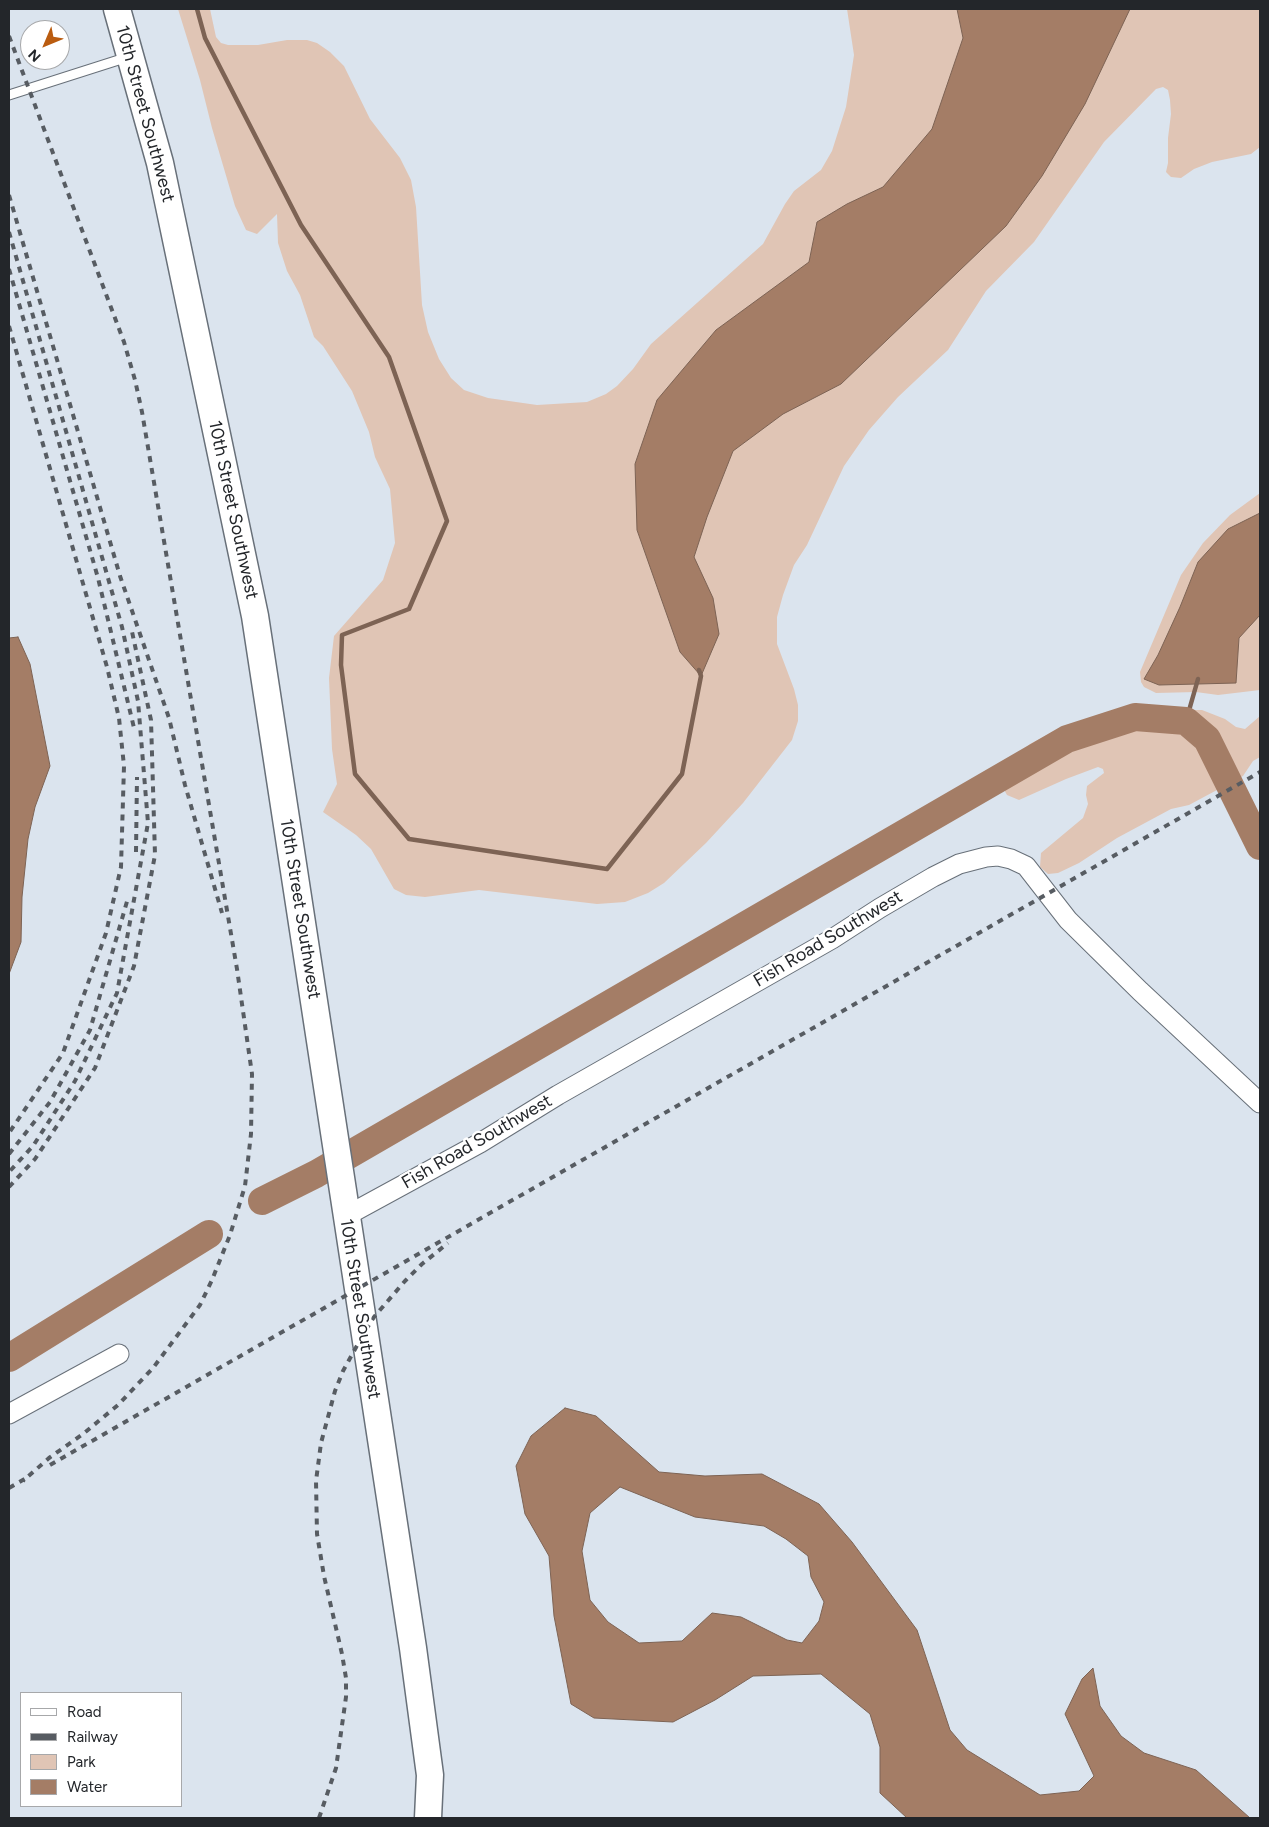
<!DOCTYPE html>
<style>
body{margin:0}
#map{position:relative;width:1269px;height:1827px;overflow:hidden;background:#dbe4ee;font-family:Figtree,sans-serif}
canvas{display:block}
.frame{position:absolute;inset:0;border:10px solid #23262a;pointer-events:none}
.legend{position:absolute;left:20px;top:1692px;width:162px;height:115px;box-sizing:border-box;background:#fff;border:1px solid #a7a8aa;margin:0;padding:6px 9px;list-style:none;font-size:15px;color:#23262a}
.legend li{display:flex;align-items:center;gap:10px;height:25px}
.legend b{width:25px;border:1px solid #a7a8aa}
.north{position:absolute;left:20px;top:20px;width:50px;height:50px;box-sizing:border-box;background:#fff;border:1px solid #a7a8aa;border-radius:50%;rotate:225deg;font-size:14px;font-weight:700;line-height:20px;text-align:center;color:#23262a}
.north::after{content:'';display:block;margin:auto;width:18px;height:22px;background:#ba5c10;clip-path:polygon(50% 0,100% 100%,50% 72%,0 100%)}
</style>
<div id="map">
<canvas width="1269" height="1827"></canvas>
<div class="frame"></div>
<ul class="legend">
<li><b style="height:6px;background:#fff"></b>Road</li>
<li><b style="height:6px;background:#575c62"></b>Railway</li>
<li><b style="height:14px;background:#e0c5b5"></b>Park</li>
<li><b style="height:14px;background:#a47d66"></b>Water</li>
</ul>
<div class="north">N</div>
</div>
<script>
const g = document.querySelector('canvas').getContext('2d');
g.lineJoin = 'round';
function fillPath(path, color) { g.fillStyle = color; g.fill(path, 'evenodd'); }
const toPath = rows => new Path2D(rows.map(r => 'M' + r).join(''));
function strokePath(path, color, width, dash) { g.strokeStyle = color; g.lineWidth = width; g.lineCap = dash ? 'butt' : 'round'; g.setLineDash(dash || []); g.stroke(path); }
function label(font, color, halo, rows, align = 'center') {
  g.font = font + ' Figtree,sans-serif'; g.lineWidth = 4.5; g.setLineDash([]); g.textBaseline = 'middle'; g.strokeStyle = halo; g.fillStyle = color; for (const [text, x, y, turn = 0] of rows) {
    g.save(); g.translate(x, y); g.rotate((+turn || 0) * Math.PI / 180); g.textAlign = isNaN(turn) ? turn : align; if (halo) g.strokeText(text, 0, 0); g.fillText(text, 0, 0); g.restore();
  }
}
fillPath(toPath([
 [178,9,210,9,216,37,221,43,228,45,258,45,287,40,307,40,317,43,330,52,344,66,370,119,400,158,411,180,416,207,422,305,428,332,439,359,451,378,464,390,488,398,537,405,587,402,606,394,617,386,633,369,651,344,763,244,785,204,794,191,821,170,832,151,846,107,854,55,847,9,1260,9,1260,147,1251,154,1212,162,1194,169,1181,178,1171,177,1166,172,1168,163,1168,138,1171,114,1170,100,1168,90,1163,87,1156,89,1104,142,1034,242,986,291,948,350,898,397,869,430,844,466,807,545,794,565,783,595,777,617,777,644,794,689,798,705,798,721,792,740,743,803,706,843,664,883,648,893,625,902,597,904,479,890,425,897,406,895,394,889,371,849,356,835,323,812,337,784,332,749,329,678,334,636,383,580,395,543,390,489,375,457,369,432,352,391,323,346,314,337,300,295,287,271,278,243,277,214,257,234,246,230,235,206,212,128,200,80],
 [1260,493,1260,690,1218,695,1196,692,1156,693,1144,687,1141,682,1140,672,1181,575,1203,543,1230,515],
 [1137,710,1202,710,1225,719,1236,727,1245,729,1260,716,1260,757,1253,761,1243,776,1189,805,1171,809,1117,838,1079,863,1058,873,1048,874,1040,867,1041,853,1083,818,1088,804,1086,795,1087,786,1104,773,1103,769,1098,767,1066,779,1019,800,1007,795,1002,786,1006,767,1019,753,1030,744,1056,730,1086,721]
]), '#e0c5b5');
const water = toPath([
 [957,9,1130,9,1085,104,1042,176,1006,226,841,384,783,414,733,451,707,517,694,557,713,598,719,634,701,676,680,652,637,530,635,464,657,400,716,330,809,262,817,222,847,204,883,187,932,129,963,38,957,9],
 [1260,513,1260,615,1239,638,1236,683,1159,685,1144,679,1158,655,1180,607,1198,562,1228,529,1260,513],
 [18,637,30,664,50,766,35,807,28,839,22,897,21,942,9,974,9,638,18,637],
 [565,1408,596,1416,659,1472,705,1476,762,1474,819,1504,852,1542,917,1630,950,1730,967,1750,1040,1795,1079,1791,1094,1776,1065,1714,1082,1679,1093,1668,1100,1706,1121,1736,1144,1753,1196,1770,1250,1818,907,1818,880,1793,880,1747,870,1714,821,1674,753,1676,715,1700,673,1722,594,1718,571,1704,554,1616,549,1556,525,1514,516,1466,531,1436,565,1408],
 [620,1487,695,1517,764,1526,786,1539,808,1556,811,1577,824,1602,819,1621,802,1643,787,1640,741,1617,712,1613,682,1641,639,1643,608,1622,590,1600,582,1551,590,1513,620,1487]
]);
fillPath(water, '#a47d66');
strokePath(water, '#7d6354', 1);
strokePath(toPath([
 [197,9,205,38,301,225,389,357,447,521,409,609,342,635,341,665,355,774,409,839,607,869,682,774,701,676,699,670],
 [1186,721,1198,679]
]), '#7d6354', 4.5);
strokePath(toPath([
 [262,1201,316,1174,1067,739,1135,717,1186,721,1207,739,1260,846],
 [9,1358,209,1234]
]), '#a47d66', 28);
const lane = toPath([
 [9,95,128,57]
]);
const street = toPath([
 [346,1216,480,1143,558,1095,832,939,880,908,933,877,959,864,986,857,998,856,1011,859,1026,866,1068,920,1140,991,1260,1103],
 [9,1414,119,1354]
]);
const secondary = toPath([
 [117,9,160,163,255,616,413,1648,430,1775,428,1818]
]);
strokePath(lane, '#687079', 11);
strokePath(street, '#687079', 21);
strokePath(secondary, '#687079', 29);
strokePath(lane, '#fff', 9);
strokePath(street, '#fff', 19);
strokePath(secondary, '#fff', 26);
strokePath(toPath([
 [9,36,124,342,135,380,142,412,237,969,252,1074,251,1134,245,1186,230,1235,212,1280,200,1305,153,1368,118,1405,83,1434,49,1458,23,1481],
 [9,195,120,576,169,718,185,785,222,913],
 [9,232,122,627,138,701,148,823,117,993,75,1081,33,1146,9,1172],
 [9,269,98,578,135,732],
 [9,326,107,667,119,718,124,766,121,867,106,933,63,1053,9,1133],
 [136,852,137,777],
 [9,1154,50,1102,90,1030,128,898],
 [9,1187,35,1159,95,1068,134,966,155,855,151,720,131,627],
 [50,1465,1260,772],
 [9,1488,28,1477],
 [319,1818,336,1768,346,1697,346,1678,342,1654,324,1576,317,1534,316,1481,321,1443,335,1391,343,1371,364,1333,374,1317,405,1281,422,1264,448,1243]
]), '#575c62', 4, [6, 6]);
label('18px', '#23262a', '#fff', [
 ["10th Street Southwest",145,114,75],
 ["10th Street Southwest",233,510,78],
 ["10th Street Southwest",300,909,81],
 ["Fish Road Southwest",828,939,-31],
 ["Fish Road Southwest",477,1142,-30],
 ["10th Street Southwest",360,1309,81]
]);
</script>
